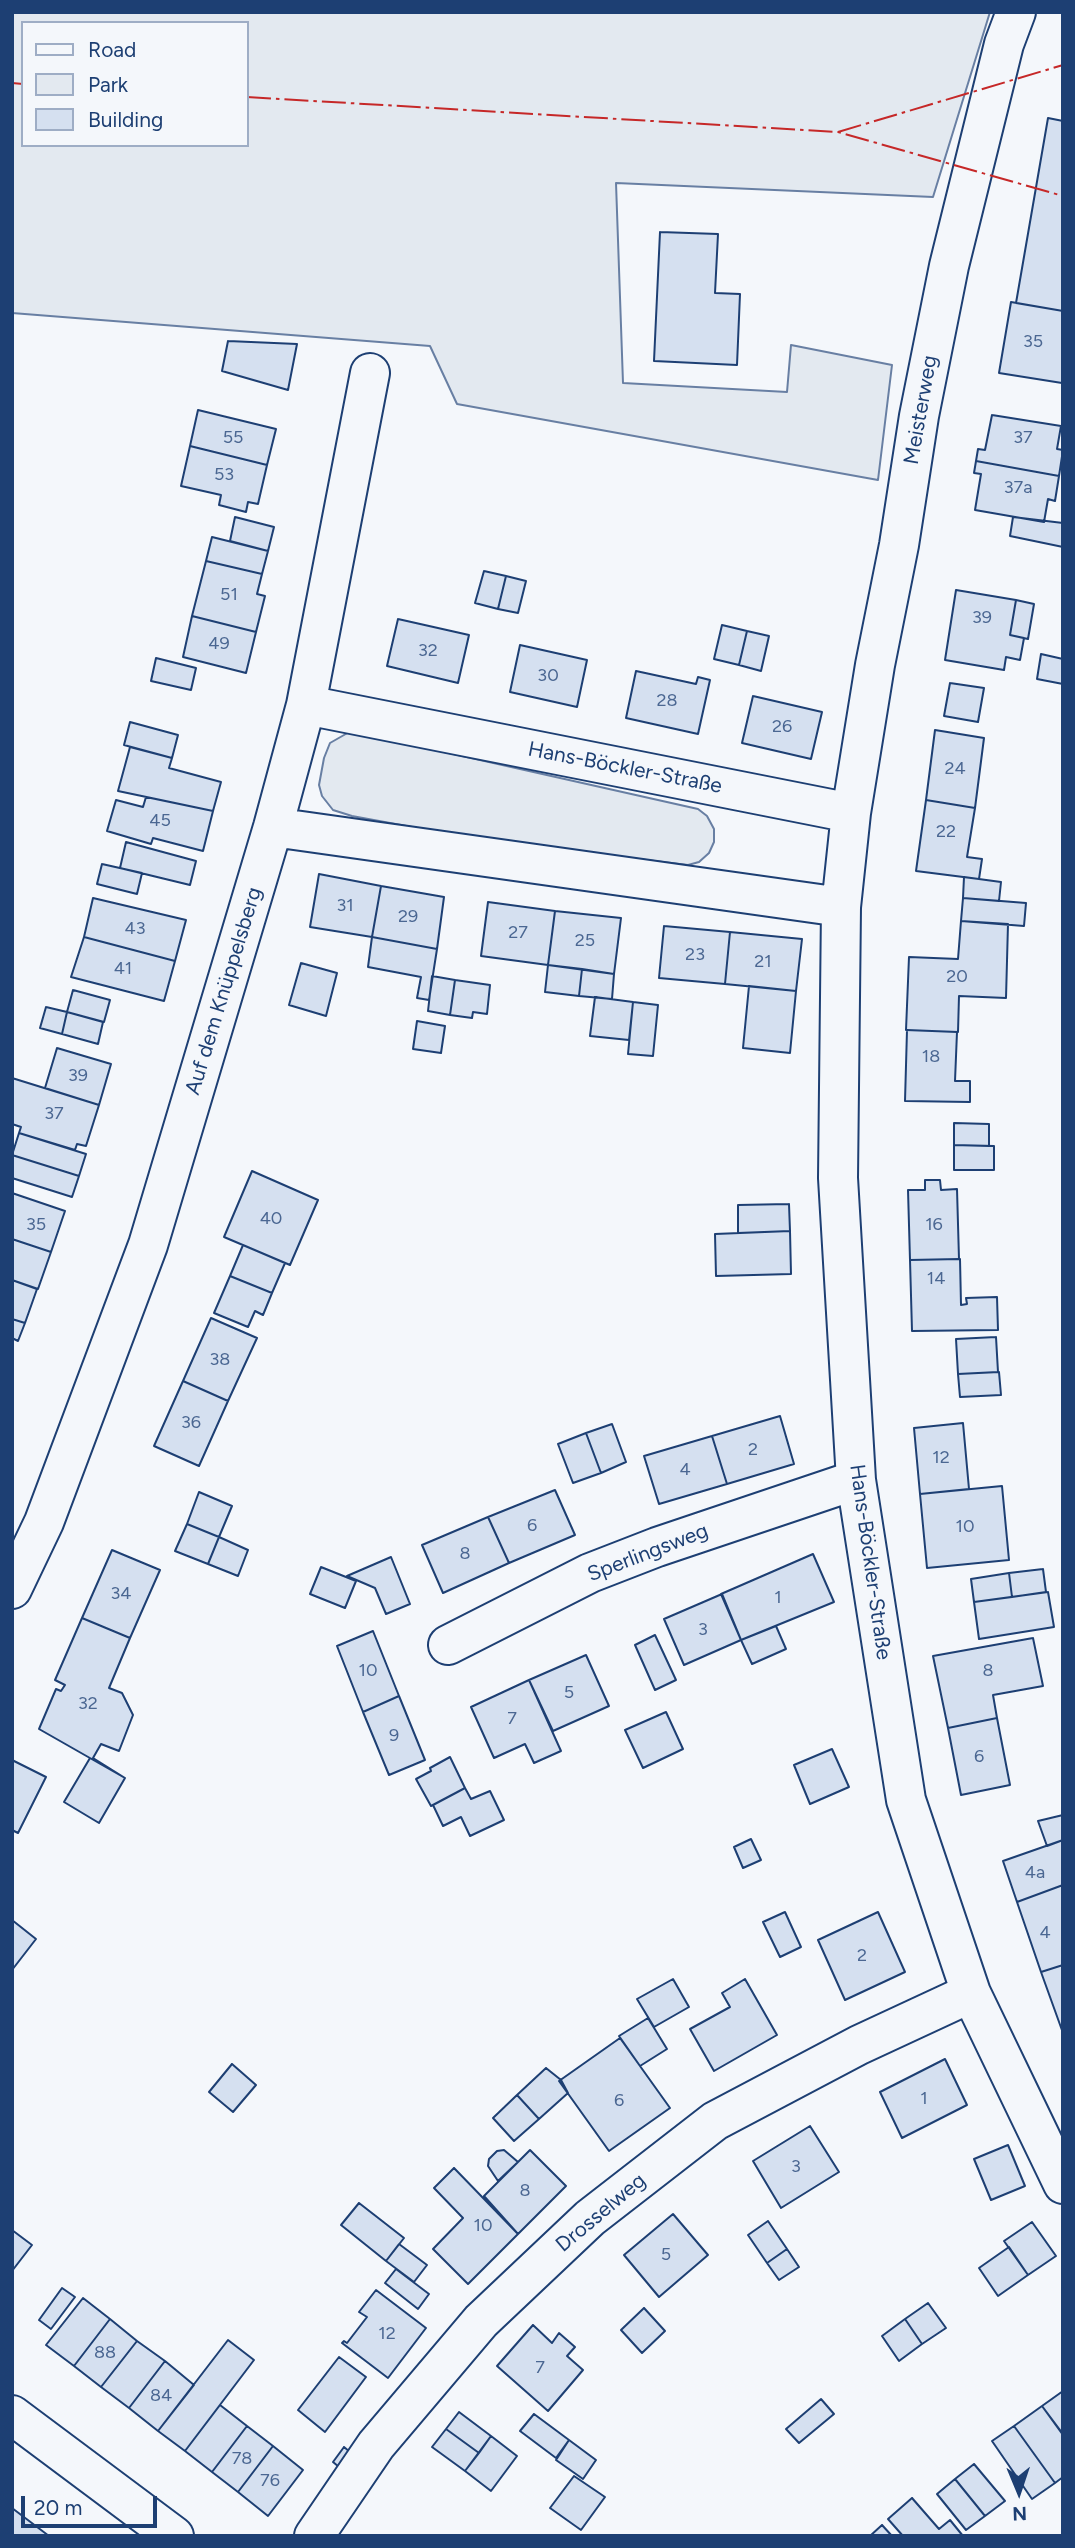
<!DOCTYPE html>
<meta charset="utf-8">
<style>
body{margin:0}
#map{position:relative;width:1075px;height:2548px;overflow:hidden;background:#f4f7fb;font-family:Figtree,sans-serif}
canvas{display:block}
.frame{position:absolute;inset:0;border:14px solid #1d3f73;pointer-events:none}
.legend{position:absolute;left:21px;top:21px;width:228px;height:126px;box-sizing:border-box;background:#f4f7fb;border:2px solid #9eadc5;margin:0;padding:9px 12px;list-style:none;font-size:21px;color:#1d3f73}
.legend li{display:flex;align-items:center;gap:14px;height:35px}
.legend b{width:35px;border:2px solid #9eadc5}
.north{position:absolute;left:984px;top:2457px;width:70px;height:70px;-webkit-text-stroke:5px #f4f7fb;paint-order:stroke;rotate:178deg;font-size:19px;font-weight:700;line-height:28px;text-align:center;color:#1d3f73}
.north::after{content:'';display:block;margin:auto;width:24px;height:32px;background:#1d3f73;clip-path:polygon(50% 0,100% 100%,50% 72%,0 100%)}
.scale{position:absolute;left:21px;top:2496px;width:136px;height:32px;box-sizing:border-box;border:4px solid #1d3f73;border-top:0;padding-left:9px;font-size:21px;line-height:24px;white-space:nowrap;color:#1d3f73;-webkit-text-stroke:5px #f4f7fb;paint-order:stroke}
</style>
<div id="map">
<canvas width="1075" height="2548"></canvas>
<div class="frame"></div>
<ul class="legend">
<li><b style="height:9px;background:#f4f7fb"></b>Road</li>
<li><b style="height:19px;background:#e3e9f0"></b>Park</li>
<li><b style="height:19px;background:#d5e0f0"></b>Building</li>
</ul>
<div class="north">N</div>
<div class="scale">20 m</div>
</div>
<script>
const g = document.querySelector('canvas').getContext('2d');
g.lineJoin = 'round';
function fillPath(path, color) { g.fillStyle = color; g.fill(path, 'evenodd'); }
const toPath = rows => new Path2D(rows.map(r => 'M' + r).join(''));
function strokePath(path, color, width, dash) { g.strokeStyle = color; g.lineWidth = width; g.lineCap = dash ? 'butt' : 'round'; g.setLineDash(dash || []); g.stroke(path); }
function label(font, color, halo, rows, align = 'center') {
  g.font = font + ' Figtree,sans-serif'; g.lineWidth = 5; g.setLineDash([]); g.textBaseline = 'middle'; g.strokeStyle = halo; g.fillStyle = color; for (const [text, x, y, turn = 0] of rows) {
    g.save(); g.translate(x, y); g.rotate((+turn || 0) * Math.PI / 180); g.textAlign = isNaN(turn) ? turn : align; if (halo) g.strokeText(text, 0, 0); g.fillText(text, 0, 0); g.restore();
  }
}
const green = toPath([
 [12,12,990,12,933,197,616,183,623,383,787,392,791,345,892,365,878,480,457,404,430,346,12,313,12,12],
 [23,23,247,23,247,145,23,145,23,23],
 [351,731,698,809,707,816,714,829,714,842,709,853,699,862,688,865,488,841,352,816,333,810,322,796,319,785,324,758,330,743,351,731]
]);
fillPath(green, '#e3e9f0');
strokePath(green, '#687fa3', 2);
const building = toPath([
 [1048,118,1063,121,1063,311,1016,303,1048,118],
 [660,232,718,234,715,293,740,294,737,365,654,361,660,232],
 [1011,302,1063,311,1062,383,999,373,1011,302],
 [228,341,297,344,288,390,222,371,228,341],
 [198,410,276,429,267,465,190,446,198,410],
 [992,415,1061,426,1057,449,1063,450,1059,476,976,461,978,449,985,450,992,415],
 [190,446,267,465,258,504,248,502,246,512,219,505,221,495,181,486,190,446],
 [976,461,1059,476,1055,501,1048,499,1044,522,975,510,981,474,974,473,976,461],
 [235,517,274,527,268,551,230,541,235,517],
 [1013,517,1063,523,1063,547,1010,536,1013,517],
 [212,537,268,551,262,574,206,561,212,537],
 [206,561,262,574,257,594,265,596,256,632,192,616,206,561],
 [484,571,506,576,498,609,475,603,484,571],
 [506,576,526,581,518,613,498,609,506,576],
 [956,590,1016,600,1010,635,1024,638,1020,660,1006,657,1004,670,945,660,956,590],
 [1016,600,1034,604,1028,639,1010,635,1016,600],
 [192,616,256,632,246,673,183,657,192,616],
 [398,619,469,635,458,683,387,666,398,619],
 [722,625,747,631,739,665,714,659,722,625],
 [747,631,769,636,761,671,739,665,747,631],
 [520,645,587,660,577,707,510,692,520,645],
 [1041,654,1063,659,1063,684,1037,679,1041,654],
 [156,658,196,668,191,690,151,681,156,658],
 [636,671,696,684,698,677,710,680,698,734,626,718,636,671],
 [950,683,984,688,978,722,944,716,950,683],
 [753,696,822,712,811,759,742,743,753,696],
 [130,722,178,735,172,758,124,745,130,722],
 [935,730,984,738,975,808,926,800,935,730],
 [130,747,172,758,169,768,221,782,213,811,118,791,130,747],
 [146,797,213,811,203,851,153,838,151,844,107,831,116,800,143,807,146,797],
 [926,800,975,808,967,857,982,859,979,879,916,871,926,800],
 [126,842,196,861,190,885,120,868,126,842],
 [102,864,142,873,137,894,97,884,102,864],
 [319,874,381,886,372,937,310,927,319,874],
 [964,877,1001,882,999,901,963,898,964,877],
 [381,886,444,897,437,949,372,937,381,886],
 [93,898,186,920,175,961,84,937,93,898],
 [963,898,1026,903,1024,926,961,921,963,898],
 [488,902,555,911,548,965,481,956,488,902],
 [555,911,621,918,614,974,548,965,555,911],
 [961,921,1008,924,1006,998,959,996,958,1032,906,1030,909,957,958,959,961,921],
 [664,926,730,932,725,984,659,978,664,926],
 [730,932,802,939,796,991,725,984,730,932],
 [84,937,175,961,164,1001,71,977,84,937],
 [372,937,437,949,429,1000,417,998,421,977,368,967,372,937],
 [301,963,337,973,326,1016,289,1005,301,963],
 [548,965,582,969,579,996,545,992,548,965],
 [582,969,614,974,612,999,579,996,582,969],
 [432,976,455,980,450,1015,428,1011,432,976],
 [455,980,490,985,487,1014,473,1012,472,1018,450,1015,455,980],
 [749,986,796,991,790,1053,743,1048,749,986],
 [73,990,110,1000,104,1022,67,1012,73,990],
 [595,997,633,1002,629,1040,590,1036,595,997],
 [633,1002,658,1005,653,1056,628,1054,633,1002],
 [46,1007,67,1012,62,1034,40,1028,46,1007],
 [67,1012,103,1022,98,1044,62,1034,67,1012],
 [417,1021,445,1026,441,1053,413,1049,417,1021],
 [907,1030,957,1032,955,1081,970,1081,970,1102,905,1101,907,1030],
 [57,1048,111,1064,99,1105,45,1088,57,1048],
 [12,1078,99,1105,86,1146,77,1144,75,1150,19,1133,21,1127,12,1124,12,1078],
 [954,1123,989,1124,989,1146,954,1145,954,1123],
 [19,1133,86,1154,79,1176,12,1155,19,1133],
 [954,1145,994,1146,994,1170,954,1170,954,1145],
 [12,1155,79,1176,72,1197,12,1178,12,1155],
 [252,1171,318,1200,290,1265,224,1237,252,1171],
 [925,1180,940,1180,941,1190,957,1189,959,1259,910,1260,908,1190,925,1190,925,1180],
 [12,1193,65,1211,51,1252,12,1239,12,1193],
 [789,1204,790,1231,738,1233,738,1205,789,1204],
 [790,1231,791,1274,716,1276,715,1234,790,1231],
 [12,1239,51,1252,38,1289,12,1280,12,1239],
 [243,1245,285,1263,272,1293,230,1276,243,1245],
 [960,1259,961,1305,967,1304,966,1298,997,1297,998,1330,912,1331,910,1260,960,1259],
 [230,1276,272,1293,263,1315,255,1311,248,1327,214,1313,230,1276],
 [12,1280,37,1289,25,1323,12,1319,12,1280],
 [211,1318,257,1338,228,1401,183,1381,211,1318],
 [12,1319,25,1323,18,1341,12,1338,12,1319],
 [996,1337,998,1372,958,1374,956,1339,996,1337],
 [999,1372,1001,1395,960,1397,958,1374,999,1372],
 [183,1381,228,1401,199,1466,154,1446,183,1381],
 [780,1416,794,1464,727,1484,712,1436,780,1416],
 [963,1423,969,1489,920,1494,914,1428,963,1423],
 [612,1424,626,1462,601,1473,586,1433,612,1424],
 [586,1433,601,1473,573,1483,558,1444,586,1433],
 [712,1436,727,1484,659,1504,644,1456,712,1436],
 [1002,1486,1009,1560,927,1568,920,1494,1002,1486],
 [555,1490,575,1535,509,1563,488,1517,555,1490],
 [199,1492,232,1506,219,1537,187,1524,199,1492],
 [488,1517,509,1563,443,1593,422,1545,488,1517],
 [187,1524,219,1537,208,1564,175,1551,187,1524],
 [219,1537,248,1550,238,1576,208,1564,219,1537],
 [112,1550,160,1570,130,1638,82,1618,112,1550],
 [813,1554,834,1602,741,1640,721,1594,813,1554],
 [391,1557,410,1604,386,1614,375,1588,347,1576,391,1557],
 [321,1567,356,1581,345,1608,310,1594,321,1567],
 [1043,1569,1046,1592,1012,1597,1009,1573,1043,1569],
 [1009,1573,1012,1597,974,1602,971,1579,1009,1573],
 [1048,1592,1054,1627,979,1639,974,1602,1048,1592],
 [722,1594,741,1640,684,1665,664,1619,722,1594],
 [82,1618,130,1638,109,1688,122,1693,133,1715,119,1751,101,1744,93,1758,125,1778,39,1729,56,1689,61,1691,65,1685,55,1680,82,1618],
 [776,1626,786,1649,752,1664,741,1640,776,1626],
 [373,1631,399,1696,363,1712,337,1646,373,1631],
 [655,1635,676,1680,655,1690,635,1645,655,1635],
 [1033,1638,1043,1686,993,1695,997,1718,948,1728,933,1656,1033,1638],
 [586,1655,609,1706,553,1731,529,1680,586,1655],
 [529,1680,561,1751,534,1763,525,1744,494,1758,471,1707,529,1680],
 [399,1696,425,1760,389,1775,363,1712,399,1696],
 [666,1712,683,1749,643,1768,625,1730,666,1712],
 [997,1718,1010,1785,961,1795,948,1728,997,1718],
 [832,1749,849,1787,810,1804,794,1765,832,1749],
 [450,1757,465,1788,431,1806,416,1779,431,1771,430,1768,450,1757],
 [90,1758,125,1778,99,1823,64,1802,90,1758],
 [12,1760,46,1777,18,1833,12,1830,12,1760],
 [465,1788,471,1799,490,1791,504,1820,470,1836,461,1817,443,1826,433,1805,465,1788],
 [1063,1815,1063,1840,1047,1846,1038,1821,1063,1815],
 [751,1839,761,1860,743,1868,734,1847,751,1839],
 [1063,1840,1063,1885,1017,1902,1003,1861,1063,1840],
 [1063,1885,1063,1965,1041,1972,1017,1902,1063,1885],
 [785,1912,801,1947,780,1957,763,1922,785,1912],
 [878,1912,905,1972,845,2000,818,1940,878,1912],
 [12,1920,36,1939,12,1970,12,1920],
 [1063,1965,1063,2033,1041,1972,1063,1965],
 [673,1979,689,2007,654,2027,637,1999,673,1979],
 [745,1979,777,2035,714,2071,690,2029,730,2007,722,1993,745,1979],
 [648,2018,667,2049,640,2066,619,2036,648,2018],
 [620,2038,670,2108,609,2151,559,2081,620,2038],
 [945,2059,967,2105,902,2138,880,2092,945,2059],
 [232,2064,256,2085,233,2112,209,2092,232,2064],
 [546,2068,561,2080,568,2093,539,2119,517,2095,546,2068],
 [517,2095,539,2119,514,2141,493,2118,517,2095],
 [810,2126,839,2172,781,2208,753,2161,810,2126],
 [1008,2145,1025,2186,991,2200,974,2159,1008,2145],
 [504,2150,518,2162,498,2181,488,2166,489,2159,497,2151,504,2150],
 [530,2150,566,2186,518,2234,484,2196,530,2150],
 [454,2168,518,2234,468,2284,433,2249,463,2218,434,2188,454,2168],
 [359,2203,404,2238,386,2261,341,2225,359,2203],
 [673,2214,708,2255,659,2297,624,2255,673,2214],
 [768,2221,787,2249,767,2263,748,2235,768,2221],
 [1032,2222,1056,2256,1028,2275,1004,2241,1032,2222],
 [12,2230,32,2245,12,2271,12,2230],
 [399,2244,427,2265,414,2282,386,2261,399,2244],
 [1009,2247,1028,2275,998,2296,979,2268,1009,2247],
 [787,2249,799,2267,779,2280,767,2263,787,2249],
 [396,2269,429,2294,418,2309,385,2283,396,2269],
 [62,2288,75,2297,51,2329,39,2320,62,2288],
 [376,2290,426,2328,388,2378,342,2343,344,2341,347,2343,367,2317,359,2312,376,2290],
 [83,2298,110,2319,74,2366,46,2345,83,2298],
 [928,2303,946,2328,922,2344,905,2319,928,2303],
 [644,2308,665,2331,642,2353,621,2330,644,2308],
 [110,2319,137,2341,101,2387,74,2366,110,2319],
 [905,2319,922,2344,899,2361,882,2336,905,2319],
 [533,2325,552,2343,559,2333,575,2347,567,2356,583,2370,548,2411,497,2366,533,2325],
 [228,2340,254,2360,185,2451,158,2431,228,2340],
 [137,2341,165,2361,129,2408,101,2387,137,2341],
 [339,2357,366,2377,325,2432,298,2410,339,2357],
 [165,2361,194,2385,158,2431,129,2408,165,2361],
 [1063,2391,1063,2434,1042,2406,1063,2391],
 [821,2399,834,2414,799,2443,786,2429,821,2399],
 [220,2405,247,2426,212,2472,185,2451,220,2405],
 [1042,2406,1063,2435,1063,2477,1055,2483,1014,2426,1042,2406],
 [459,2412,491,2436,479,2453,446,2429,459,2412],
 [534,2414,569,2440,556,2458,520,2431,534,2414],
 [247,2426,273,2446,238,2492,212,2472,247,2426],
 [1014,2426,1055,2483,1032,2499,992,2441,1014,2426],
 [446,2429,479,2453,465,2471,432,2447,446,2429],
 [491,2436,517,2456,491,2491,465,2471,491,2436],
 [569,2440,596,2460,583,2479,556,2460,569,2440],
 [273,2446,303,2470,268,2516,238,2492,273,2446],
 [344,2447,356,2457,345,2472,333,2462,344,2447],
 [974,2464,1005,2501,985,2516,955,2479,974,2464],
 [574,2476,605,2497,581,2530,550,2508,574,2476],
 [955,2479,985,2516,966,2530,937,2494,955,2479],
 [912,2498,939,2529,950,2520,963,2536,903,2536,888,2519,912,2498],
 [12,2508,49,2536,12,2536,12,2508],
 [882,2525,892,2536,870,2536,882,2525]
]);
fillPath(building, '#d5e0f0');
strokePath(building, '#1d3f73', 2);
const minor = toPath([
 [851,813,875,665,899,545,919,416,949,266,1004,44,1016,12],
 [273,827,841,907,851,813,306,705],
 [841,907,838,1178,856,1480,906,1800,971,1993,1063,2184],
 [12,1589,44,1522,148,1245,273,827,306,705,370,373],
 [448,1645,590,1573,657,1547,856,1480],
 [12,2415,174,2536],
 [314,2536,376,2445,481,2321,590,2218,715,2121,859,2045,971,1993]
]);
strokePath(minor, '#1d3f73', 42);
strokePath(minor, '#f4f7fb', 38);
strokePath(toPath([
 [12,83,23,84],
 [247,97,838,132,1063,196],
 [838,132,1063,65]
]), '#c62828', 2, [24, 5, 3.5, 5]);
label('18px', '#4b6792', null, [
 ["35",1033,342],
 ["55",233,438],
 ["37",1023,438],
 ["53",224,475],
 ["37a",1018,488],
 ["51",229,595],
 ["39",982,618],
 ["49",219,644],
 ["32",428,651],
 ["30",548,676],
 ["28",667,701],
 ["26",782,727],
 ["24",955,769],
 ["45",160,821],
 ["22",946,832],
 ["31",345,906],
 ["29",408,917],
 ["43",135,929],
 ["27",518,933],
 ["25",585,941],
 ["23",695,955],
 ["21",763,962],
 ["41",123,969],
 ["20",957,977],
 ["18",931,1057],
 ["39",78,1076],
 ["37",54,1114],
 ["40",271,1219],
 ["35",36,1225],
 ["16",934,1225],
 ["14",936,1279],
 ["38",220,1360],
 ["36",191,1423],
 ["2",753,1450],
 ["12",941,1458],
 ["4",685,1470],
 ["6",532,1526],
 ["10",965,1527],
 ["8",465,1554],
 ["34",121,1594],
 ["1",778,1598],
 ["3",703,1630],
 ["10",368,1671],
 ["8",988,1671],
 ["5",569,1693],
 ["32",88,1704],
 ["7",512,1719],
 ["9",394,1736],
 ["6",979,1757],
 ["4a",1035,1873],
 ["4",1045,1933],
 ["2",862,1956],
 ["1",924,2099],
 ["6",619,2101],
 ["3",796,2167],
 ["8",525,2191],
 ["10",483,2226],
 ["5",666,2255],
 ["12",387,2334],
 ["88",105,2353],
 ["7",540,2368],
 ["84",161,2396],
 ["78",242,2459],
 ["76",270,2481]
]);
label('21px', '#1d3f73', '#f4f7fb', [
 ["Meisterweg",921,410,-80],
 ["Hans-Böckler-Straße",625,768,11],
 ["Auf dem Knüppelsberg",224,991,-73],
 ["Sperlingsweg",648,1553,-21],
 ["Hans-Böckler-Straße",870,1562,82],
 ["Drosselweg",601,2213,-40]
]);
</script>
